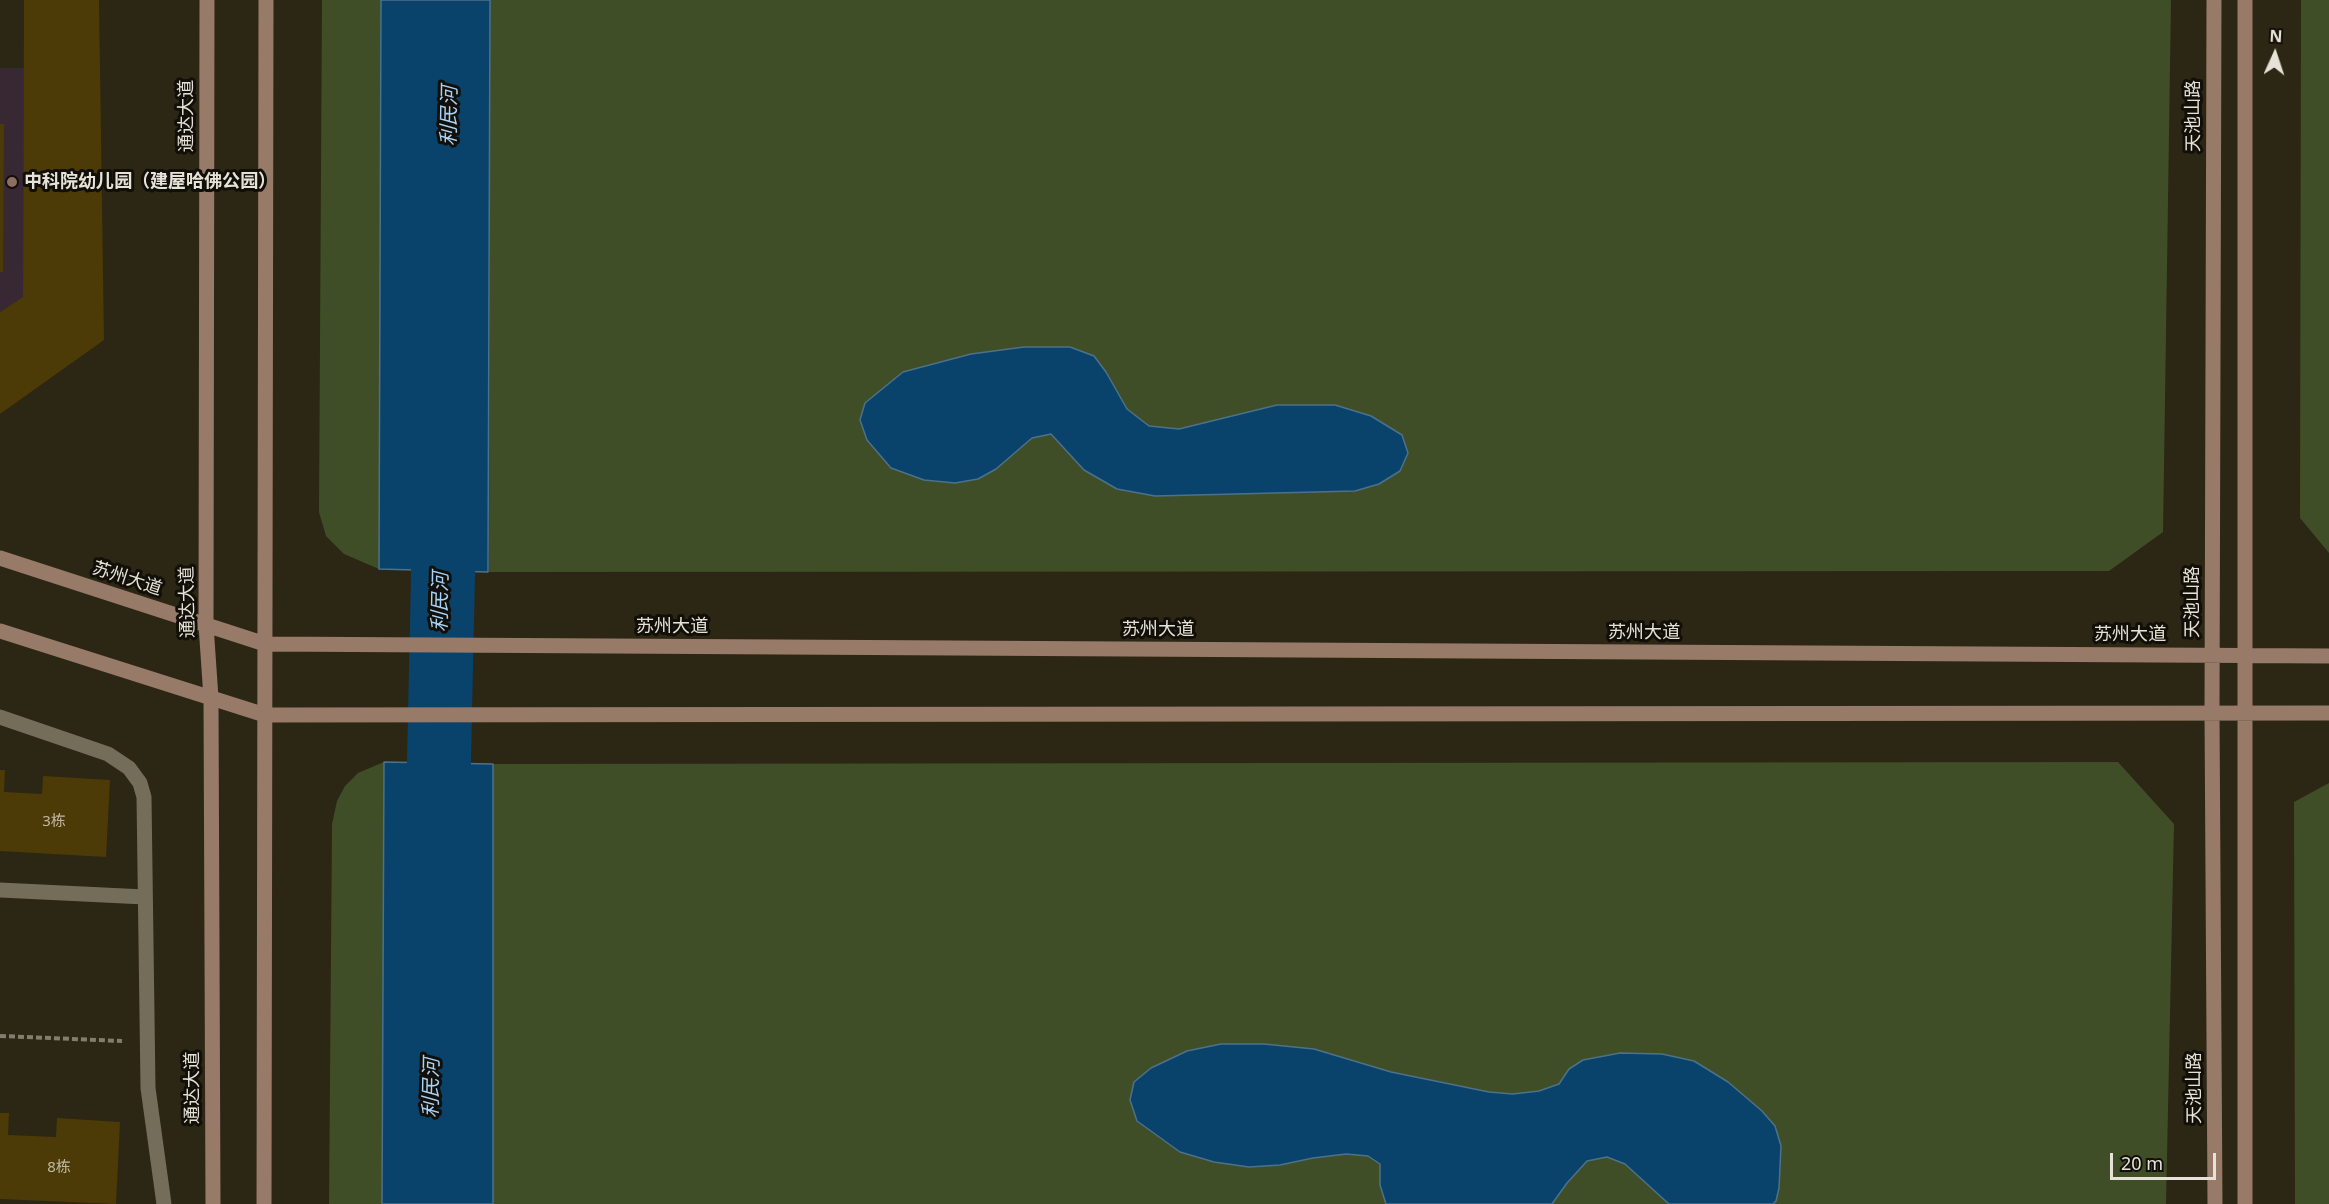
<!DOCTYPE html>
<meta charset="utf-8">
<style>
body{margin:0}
#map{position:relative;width:2329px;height:1204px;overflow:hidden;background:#2c2614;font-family:"Noto Sans",sans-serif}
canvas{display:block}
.north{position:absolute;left:2245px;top:24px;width:60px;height:60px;-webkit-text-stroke:4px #120f08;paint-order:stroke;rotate:3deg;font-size:16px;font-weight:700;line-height:24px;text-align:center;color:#e7e2d7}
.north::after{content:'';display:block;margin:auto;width:21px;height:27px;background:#e7e2d7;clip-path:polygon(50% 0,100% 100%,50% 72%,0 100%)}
.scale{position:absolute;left:2110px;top:1153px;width:106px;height:27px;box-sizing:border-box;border:3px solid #e7e2d7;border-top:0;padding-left:8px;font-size:18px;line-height:21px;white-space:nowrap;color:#e7e2d7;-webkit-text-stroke:4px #120f08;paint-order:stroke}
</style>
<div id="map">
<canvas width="2329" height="1204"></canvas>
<div class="north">N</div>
<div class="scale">20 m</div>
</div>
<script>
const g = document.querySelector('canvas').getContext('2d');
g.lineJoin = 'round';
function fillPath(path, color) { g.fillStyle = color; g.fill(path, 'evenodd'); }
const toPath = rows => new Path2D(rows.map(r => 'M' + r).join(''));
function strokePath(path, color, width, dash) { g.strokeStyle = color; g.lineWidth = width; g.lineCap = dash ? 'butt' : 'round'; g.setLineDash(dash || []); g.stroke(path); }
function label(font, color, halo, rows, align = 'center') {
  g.font = font + ' "Noto Sans","Noto Sans SC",sans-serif'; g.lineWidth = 6; g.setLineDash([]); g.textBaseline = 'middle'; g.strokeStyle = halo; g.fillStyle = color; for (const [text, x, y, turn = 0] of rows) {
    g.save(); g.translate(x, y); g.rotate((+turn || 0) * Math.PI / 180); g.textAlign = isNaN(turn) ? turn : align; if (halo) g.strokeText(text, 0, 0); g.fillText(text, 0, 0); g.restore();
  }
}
fillPath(toPath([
 [0,68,24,68,23,297,0,312]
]), '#372834');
fillPath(toPath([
 [322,0,381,0,379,569,344,554,326,536,319,512],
 [490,0,2171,0,2163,532,2109,571,489,572],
 [2301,0,2329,0,2329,553,2300,518],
 [384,762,382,1204,329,1204,332,824,337,801,345,786,358,773],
 [2118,762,2174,824,2166,1204,493,1204,493,764],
 [2329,783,2329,1204,2295,1204,2294,802]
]), '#404e27');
const water = toPath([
 [381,0,490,0,488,572,379,569,381,0],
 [1024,347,1070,347,1094,356,1106,372,1127,409,1149,426,1179,429,1277,405,1335,405,1371,416,1402,435,1408,453,1400,471,1379,484,1355,491,1155,496,1117,489,1084,470,1051,434,1032,438,996,469,978,479,955,483,924,480,891,468,867,440,860,420,865,403,903,372,971,354,1024,347],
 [384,762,493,764,493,1204,382,1204,384,762],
 [1221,1044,1264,1044,1314,1049,1391,1072,1489,1092,1513,1094,1539,1091,1559,1084,1569,1069,1583,1060,1620,1053,1662,1054,1694,1061,1728,1082,1762,1111,1775,1126,1781,1146,1779,1188,1776,1201,1773,1204,1669,1204,1625,1164,1607,1157,1587,1161,1567,1183,1552,1204,1386,1204,1380,1185,1380,1164,1368,1156,1346,1154,1313,1158,1280,1165,1249,1167,1214,1162,1180,1152,1137,1121,1130,1100,1134,1082,1151,1068,1187,1051,1221,1044]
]);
fillPath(water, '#09426a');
strokePath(water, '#4c728b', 1.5);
strokePath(toPath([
 [437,852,445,483]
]), '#09426a', 64);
fillPath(toPath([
 [24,0,99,0,104,340,0,414,0,312,23,297],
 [0,124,4,124,3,272,0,272],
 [0,770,5,770,4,792,42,794,43,776,110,780,106,857,0,851],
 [0,1113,9,1113,8,1135,56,1137,57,1118,120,1122,116,1204,0,1199]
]), '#4c3b06');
strokePath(toPath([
 [0,1036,122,1041]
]), '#827d6e', 4, [6, 3]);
strokePath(toPath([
 [0,717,108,754,129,768,140,783,144,797,148,1088,164,1204],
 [0,890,145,897]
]), '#746d59', 15);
strokePath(toPath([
 [207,0,206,625,211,698,213,1204],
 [2214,0,2212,712,2215,1204],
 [2245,0,2245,1204],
 [0,558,265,644,2329,656],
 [0,631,265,715,2329,713],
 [264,1204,266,0]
]), '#977a67', 15);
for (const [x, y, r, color] of [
 [12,182,6,"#8d6e63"]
]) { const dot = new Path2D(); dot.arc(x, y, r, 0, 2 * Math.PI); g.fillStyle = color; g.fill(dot); strokePath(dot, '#120f08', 2); }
label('15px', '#c0b8a3', null, [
 ["3栋",54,822],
 ["8栋",59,1168]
]);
label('18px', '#e7e2d7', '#120f08', [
 ["通达大道",187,116,-90],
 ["天池山路",2194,116,-90],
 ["苏州大道",127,579,18],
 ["通达大道",188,602,-91],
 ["天池山路",2193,602,-90],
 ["苏州大道",672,627],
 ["苏州大道",1158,630],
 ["苏州大道",1644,633],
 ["苏州大道",2130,635],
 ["通达大道",193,1088,-90],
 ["天池山路",2195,1088,-90]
]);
label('bold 18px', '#e7e2d7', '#120f08', [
 ["中科院幼儿园（建屋哈佛公园）",24,182]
], 'left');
label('italic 20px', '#a6d2f8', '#120f08', [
 ["利民河",450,116,-89],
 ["利民河",441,602,-89],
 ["利民河",432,1088,-89]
]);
</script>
